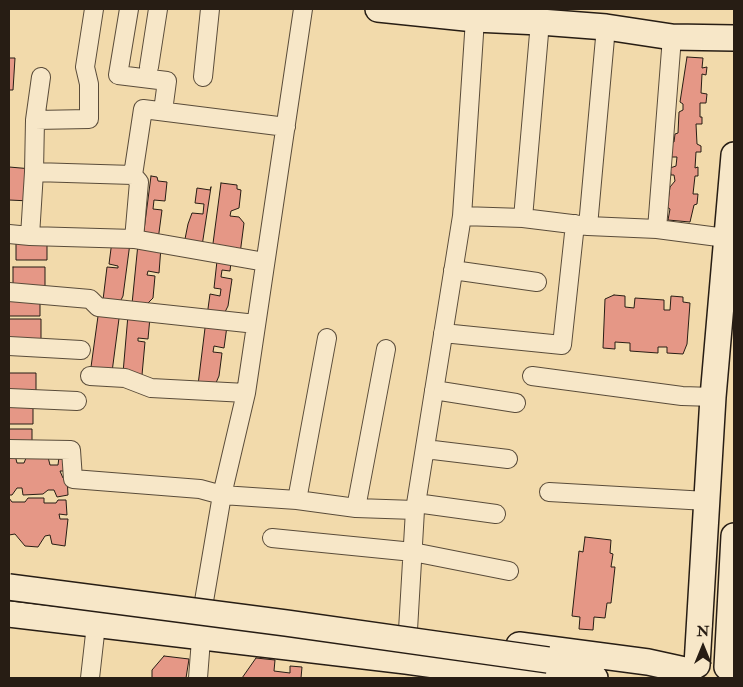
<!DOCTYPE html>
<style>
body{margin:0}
#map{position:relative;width:743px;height:687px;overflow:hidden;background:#f2daab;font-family:"IM FELL Double Pica",serif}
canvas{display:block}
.frame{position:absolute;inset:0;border:10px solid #271d14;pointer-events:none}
.north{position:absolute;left:678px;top:622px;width:50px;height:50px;-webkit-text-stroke:4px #f7e7c8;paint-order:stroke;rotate:0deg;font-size:14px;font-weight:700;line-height:20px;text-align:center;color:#271d14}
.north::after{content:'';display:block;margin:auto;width:18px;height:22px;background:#271d14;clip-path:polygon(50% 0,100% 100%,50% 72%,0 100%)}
</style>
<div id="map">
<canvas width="743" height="687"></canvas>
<div class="frame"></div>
<div class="north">N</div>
</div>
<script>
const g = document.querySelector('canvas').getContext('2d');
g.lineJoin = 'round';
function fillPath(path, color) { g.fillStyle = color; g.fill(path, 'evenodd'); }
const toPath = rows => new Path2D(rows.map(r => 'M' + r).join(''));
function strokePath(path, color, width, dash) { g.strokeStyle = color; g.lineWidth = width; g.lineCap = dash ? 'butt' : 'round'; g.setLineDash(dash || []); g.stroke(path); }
const building = toPath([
 [687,57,703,58,702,68,707,67,706,75,702,74,701,93,707,94,706,103,700,103,700,117,702,117,702,124,696,124,697,144,701,146,701,152,696,152,695,168,698,167,698,176,695,176,693,194,698,194,697,204,694,205,690,222,668,220,670,209,667,207,670,187,675,181,674,175,671,175,670,168,676,166,677,157,671,157,670,142,674,142,675,134,678,133,679,112,683,110,683,104,680,102,687,57],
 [9,58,15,58,13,90,9,90,9,58],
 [9,167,32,169,30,201,9,200,9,167],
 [151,176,157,177,158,181,167,182,165,201,154,200,153,209,162,210,158,240,143,238,151,176],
 [221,183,237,185,237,189,241,190,239,208,231,211,230,216,239,217,244,223,240,254,212,251,221,183],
 [211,187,202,246,184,244,188,224,192,213,203,214,204,204,195,203,197,188,210,190,211,187],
 [16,240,47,240,47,260,16,260,16,240],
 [112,241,130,243,123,296,120,302,103,300,107,267,118,268,118,266,109,264,112,241],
 [138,244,161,247,159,273,148,271,147,275,155,276,153,298,146,305,132,304,138,244],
 [217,261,231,262,230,271,222,270,221,277,232,279,228,306,224,314,207,316,210,294,220,296,221,289,214,288,217,261],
 [13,267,45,267,45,287,13,287,13,267],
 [614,295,625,296,625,307,634,308,635,298,664,300,664,310,670,310,671,296,683,297,683,302,690,303,687,344,683,354,667,353,667,347,658,347,658,353,630,351,630,343,615,342,615,349,603,348,605,299,614,295],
 [9,296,40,296,40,316,9,316,9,296],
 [99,309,120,311,112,372,99,374,91,367,99,309],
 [128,315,150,317,148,339,138,338,138,341,145,342,142,375,123,373,128,315],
 [9,319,41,319,41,339,9,339,9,319],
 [206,320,227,326,224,348,214,346,213,352,222,353,219,376,215,385,198,385,206,320],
 [9,373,36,373,36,393,9,393,9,373],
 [9,404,33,404,33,424,9,424,9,404],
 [9,429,32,429,32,449,9,449,9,429],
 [28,453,48,457,50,465,58,465,59,457,67,455,70,471,60,471,63,478,67,477,68,495,57,497,54,490,48,490,43,494,23,495,22,488,17,488,12,495,9,495,9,455,15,455,17,463,24,463,28,453],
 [9,498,12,502,25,502,28,498,44,498,44,503,56,503,58,500,66,500,67,515,59,514,60,519,68,519,65,546,52,544,50,535,45,536,38,547,25,546,15,534,9,535,9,498],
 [585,537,611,540,610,553,613,554,611,567,615,567,611,603,607,603,605,618,594,617,593,630,579,629,580,617,572,616,579,551,583,552,585,537],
 [164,656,189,659,186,678,152,678,152,670,164,656],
 [256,658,275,660,274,671,290,673,290,666,302,667,301,678,242,678,256,658]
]);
fillPath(building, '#e59786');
strokePath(building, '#271d14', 1);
const street = toPath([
 [129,9,118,75,167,81,163,111],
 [149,67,158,9],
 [203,77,210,9],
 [35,120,89,119,89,84,85,67,94,9],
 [34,172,133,175],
 [462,216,523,218,588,226,657,229,726,238],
 [523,218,540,22],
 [588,226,606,27],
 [657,229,672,37],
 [9,234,30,236,134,239,265,262],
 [30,236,34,172,35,120,41,77],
 [134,239,139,182,133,175,143,109,286,127],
 [453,270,537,282],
 [9,292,90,299,98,307,256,324],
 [443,333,562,345,575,224],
 [9,346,81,350],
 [90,376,125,378,151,388,246,393],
 [532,376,682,396,713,397],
 [434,390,516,403],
 [9,398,77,401],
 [9,449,71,450,73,479,200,489,222,495,297,500,356,508,415,510],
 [425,449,508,459],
 [549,492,707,501],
 [297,500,327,338],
 [416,503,496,514],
 [356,508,386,349],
 [272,538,413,552,509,571],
 [408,630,415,510,462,216,475,19],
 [90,678,96,625],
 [198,678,204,601,222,495,246,393,303,9]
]);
const secondary = toPath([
 [378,9,475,19,540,22,606,27,672,37,734,38],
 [9,614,406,661,528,678],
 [519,645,648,662,689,671],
 [697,665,713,397,734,155],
 [727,667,734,536],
 [538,669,595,678]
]);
strokePath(street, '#5a4c3a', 20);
strokePath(secondary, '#271d14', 28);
strokePath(street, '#f7e7c8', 18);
strokePath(secondary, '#f7e7c8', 25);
const secondaryBridge = toPath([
 [9,587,286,623,548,660]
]);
strokePath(secondaryBridge, '#271d14', 28, []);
strokePath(secondaryBridge, '#f7e7c8', 25);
</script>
